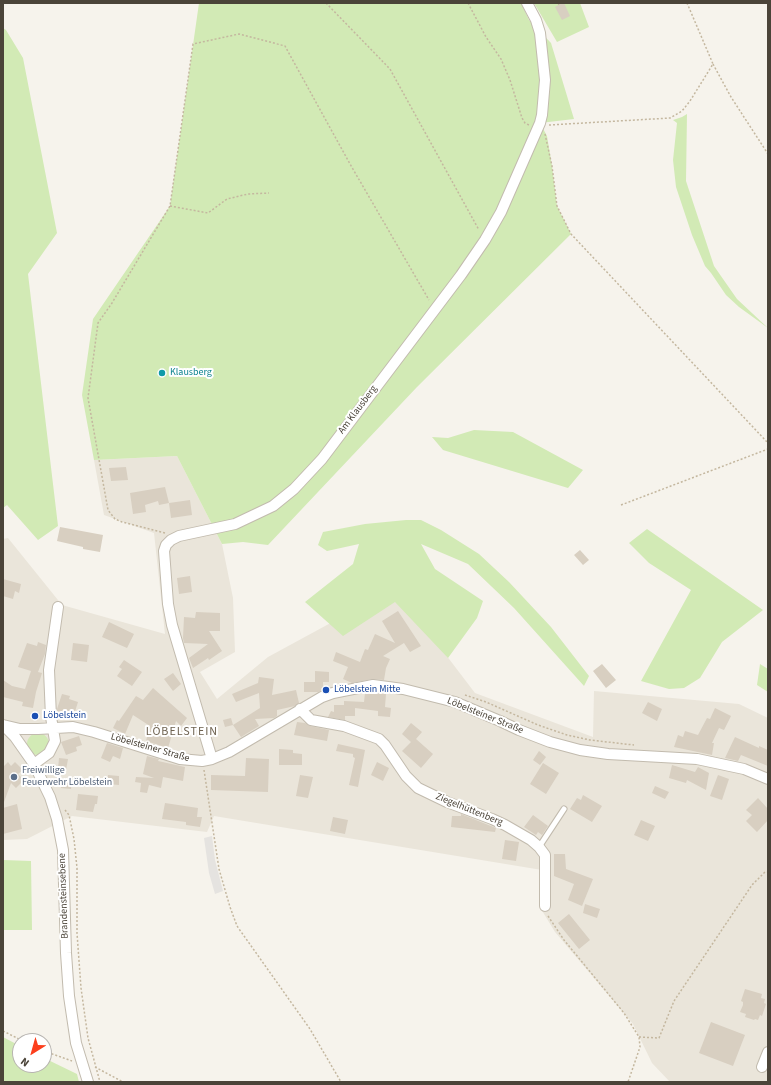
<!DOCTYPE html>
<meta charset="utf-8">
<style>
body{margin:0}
#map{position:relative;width:771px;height:1085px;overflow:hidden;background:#f6f3ec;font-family:"Source Sans 3",sans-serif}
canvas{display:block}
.frame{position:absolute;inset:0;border:4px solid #4b4439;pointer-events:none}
.north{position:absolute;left:12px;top:1033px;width:40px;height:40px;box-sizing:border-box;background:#fff;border:1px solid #b7b4b0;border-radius:50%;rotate:217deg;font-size:11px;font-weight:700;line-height:16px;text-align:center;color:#4b4439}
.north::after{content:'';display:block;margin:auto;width:14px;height:18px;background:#fc3f1d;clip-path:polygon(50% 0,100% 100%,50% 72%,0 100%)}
</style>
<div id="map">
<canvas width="771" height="1085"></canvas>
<div class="frame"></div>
<div class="north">N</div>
</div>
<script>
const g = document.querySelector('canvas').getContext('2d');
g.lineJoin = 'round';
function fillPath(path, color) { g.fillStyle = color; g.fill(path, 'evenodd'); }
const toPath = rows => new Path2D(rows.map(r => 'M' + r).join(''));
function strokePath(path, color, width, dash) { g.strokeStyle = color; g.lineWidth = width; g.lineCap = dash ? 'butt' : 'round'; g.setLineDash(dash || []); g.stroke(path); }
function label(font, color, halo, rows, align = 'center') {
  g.font = font + ' "Source Sans 3",sans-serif'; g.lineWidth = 4; g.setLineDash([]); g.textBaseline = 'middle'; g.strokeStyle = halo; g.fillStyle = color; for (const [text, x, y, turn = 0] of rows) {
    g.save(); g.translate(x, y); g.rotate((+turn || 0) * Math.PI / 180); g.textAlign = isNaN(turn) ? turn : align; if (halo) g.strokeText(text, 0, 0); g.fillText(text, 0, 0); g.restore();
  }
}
fillPath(toPath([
 [177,456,222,544,233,598,235,652,200,672,217,699,268,657,395,588,475,693,593,737,594,691,739,704,768,718,768,1082,670,1082,652,1063,633,1024,555,932,541,909,542,870,214,816,207,832,72,816,27,839,3,840,3,738,4,733,3,732,3,539,8,538,62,605,165,634,154,533,104,515,94,460]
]), '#eae5da');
fillPath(toPath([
 [199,3,521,3,529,20,551,43,574,119,540,123,547,136,552,166,557,206,571,234,417,387,268,545,243,542,222,544,177,456,94,460,82,395,93,319,170,206],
 [534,3,580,3,589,27,557,42],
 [3,28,6,30,23,58,57,233,28,274,58,526,38,540,7,505,3,508],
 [687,114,686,181,714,266,737,299,768,328,739,307,726,295,711,273,705,266,692,235,676,187,673,160,677,123,673,120,682,117],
 [474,430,513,432,583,470,568,488,443,450,432,437,448,438],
 [406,520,421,520,441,530,479,554,509,582,551,627,589,676,584,686,514,608,468,564,421,544,435,569,483,601,477,618,448,658,395,602,343,636,305,602,353,564,359,544,327,551,318,545,323,532,365,524],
 [647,529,763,610,722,642,700,678,684,688,669,689,641,681,691,590,649,563,629,543],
 [760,664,768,669,768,692,757,685],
 '27 744a11 11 0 1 1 22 0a11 11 0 1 1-22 0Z',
 [3,860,31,861,32,930,3,930],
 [3,1037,20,1046,20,1065,44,1065,44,1058,77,1074,79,1082,3,1082]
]), '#d2eab5');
fillPath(toPath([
 [212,836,215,860,223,891,215,894,209,873,204,838]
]), '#e5e3e0');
fillPath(toPath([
 [562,3,564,3,570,16,562,20,555,7],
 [126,467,128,480,111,481,109,468],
 [165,487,169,503,159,505,158,501,145,505,146,512,133,514,130,493],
 [190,500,192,515,171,518,169,503],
 [60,527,103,535,100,552,83,549,83,547,57,541],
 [580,550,589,560,583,565,574,555],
 [190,576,192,592,179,594,177,578],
 [3,579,21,584,19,593,15,591,13,599,3,596],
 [398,611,421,646,410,652,404,643,383,656,390,659,386,668,384,680,372,679,352,683,343,679,348,667,333,661,336,652,360,662,365,649,368,650,375,634,395,643,382,621],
 [196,612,220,613,220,631,209,631,222,651,209,660,208,658,193,668,189,658,208,644,184,643,183,638,184,617,195,618],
 [109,622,134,634,127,648,102,637],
 [38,642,46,645,45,654,38,672,42,673,36,692,33,708,22,706,23,702,3,697,3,680,12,686,25,689,31,671,18,667,27,643,37,646],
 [73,643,89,645,87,662,71,660],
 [124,660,142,672,132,686,117,676,122,669,119,667],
 [602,664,616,680,606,688,593,671],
 [315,671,329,672,329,682,323,682,323,690,318,692,304,692,304,682,315,682],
 [173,673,181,684,173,691,164,679],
 [259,677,274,679,272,695,296,690,299,703,295,706,277,710,277,716,274,718,255,719,259,726,241,737,233,725,260,708,259,693,236,702,232,694,258,683],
 [153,688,187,718,181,726,176,721,168,748,146,741,150,726,133,715,125,734,113,728,117,720,119,721,136,696,143,700],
 [373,692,386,694,385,707,391,708,390,717,378,716,378,711,355,708,355,716,345,716,345,720,328,717,331,711,334,712,334,705,344,705,344,701,364,702,365,693],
 [62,694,70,696,69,699,78,702,73,718,57,713,57,709],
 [648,702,662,709,657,721,642,713],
 [715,708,731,716,724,730,719,728,712,743,714,743,712,755,674,747,678,735,683,737,685,731,698,735,707,718,710,719],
 [231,718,233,725,225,727,223,720],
 [297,722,305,723,310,726,329,730,327,741,294,735],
 [411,723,422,732,416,739,433,754,421,768,402,751,411,742,402,734],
 [79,736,82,745,76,747,77,751,66,755,61,742],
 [735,737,759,748,759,746,768,750,768,766,741,755,738,761,725,758],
 [107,743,123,748,120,759,113,756,110,762,101,758],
 [338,744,365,750,358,787,349,785,355,758,353,757,353,754,336,751],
 [279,749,293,750,293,753,302,754,302,765,279,765],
 [539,751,546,757,540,765,533,760],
 [147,756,159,759,158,761,185,767,183,781,163,777,161,788,149,785,147,793,140,792,141,783,135,782,136,777,154,778,143,774],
 [59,758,68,759,66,770,58,769],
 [246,758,269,759,268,792,211,790,211,775,245,776],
 [8,762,11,766,15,762,23,770,18,774,24,780,16,788,11,783,4,802,3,802,3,767],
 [377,762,389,768,383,781,371,775],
 [543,763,559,773,546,794,530,784],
 [672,765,695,772,698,767,709,773,706,790,687,780,686,783,669,778],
 [108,775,119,776,119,785,107,784],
 [300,775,313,777,308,798,296,796],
 [718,775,729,779,722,800,710,796],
 [62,778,72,778,71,789,61,788],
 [655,786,669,792,665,799,652,793],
 [78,794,98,796,97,804,95,804,93,812,76,810],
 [583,795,602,806,592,822,570,809,577,798,581,800],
 [758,798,768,809,768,820,757,832,746,821,752,815,746,810],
 [165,803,198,808,197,817,202,817,200,827,186,825,186,822,162,819],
 [17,804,22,829,3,834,3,808],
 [461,814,496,828,495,832,451,827,452,816,461,816],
 [533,815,548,826,542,835,538,832,536,835,524,827],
 [333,817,348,820,345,834,330,831],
 [641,820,655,826,648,841,634,835],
 [505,840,519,842,516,861,502,859],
 [554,854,565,854,566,869,593,879,582,906,568,900,574,884,554,876],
 [585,904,600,909,597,918,583,913],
 [569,914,590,940,579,949,558,923],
 [745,989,762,994,761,998,765,999,764,1003,766,1004,762,1016,760,1015,758,1020,755,1019,754,1020,745,1017,746,1014,740,1012,743,1005,743,1002,741,1001],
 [711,1022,745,1035,733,1066,699,1053]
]), '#d8cfc1');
const lane = toPath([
 [539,847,564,809]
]);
const street = toPath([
 [300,709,311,720,344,726,379,739,385,745,406,776,418,788,447,802,492,819,505,825,531,840,539,847,545,855,545,906],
 [3,725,20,729,38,729,73,727,94,732,180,759,202,761,212,759,229,752,322,697,333,693,373,685,403,689,455,702,500,721,519,730,550,742,580,750,608,754,697,759,744,769,768,779],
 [3,725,15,737,34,764,50,797,57,819,63,850,66,953,69,996,76,1043,88,1082],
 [212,759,172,625,168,604,164,551,166,545,171,540,179,536,235,524,273,506,294,489,322,459,461,275,485,240,501,212,540,123,542,115,545,80,540,33,536,20,527,3],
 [34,764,49,753,55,741,51,717,49,670,58,607],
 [762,1067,768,1052]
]);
strokePath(lane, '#c2bbae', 7);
strokePath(street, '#c2bbae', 12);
strokePath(toPath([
 [326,3,390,69,479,230],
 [468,3,486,37,501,59,510,80,522,118,525,123,529,125],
 [558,3,559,5],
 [713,64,731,97,768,154],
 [549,125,670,118,682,111,690,101,713,64,687,3],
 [545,134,552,166,557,206,571,234,768,443],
 [170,206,208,213,227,199,248,194,269,193],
 [621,505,768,449],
 [165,533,122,522,115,519,108,510,88,398,98,323,112,303,170,206,193,44,239,34,285,46,350,164,429,300],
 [465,695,486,702,538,725,567,735,590,740,634,745],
 [204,770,219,869,230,907,237,926,310,1029,341,1082],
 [65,810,69,815,74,839,77,868,77,933,81,988,88,1038,100,1082],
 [548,916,564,940,624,1013,639,1037,640,1047,638,1053,628,1082],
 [3,1031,23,1041],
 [639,1037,659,1038,674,1001,752,885,765,872,768,872],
 [44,1051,72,1061],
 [95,1067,123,1082]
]), '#c4b79f', 1.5, [2, 2]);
strokePath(lane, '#fff', 5);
strokePath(street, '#fff', 10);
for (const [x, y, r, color] of [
 [162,373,4,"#0f9aa8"],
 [326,690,4,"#1a4fb4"],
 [35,716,4,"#1a4fb4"],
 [14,777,4,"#5c6f8a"]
]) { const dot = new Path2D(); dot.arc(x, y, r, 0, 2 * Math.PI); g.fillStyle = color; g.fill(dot); strokePath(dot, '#fff', 1.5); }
label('10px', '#0d838f', '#fff', [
 ["Klausberg",170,373]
], 'left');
label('10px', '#4b4439', '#fff', [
 ["Am Klausberg",358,410,-53],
 ["Löbelsteiner Straße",485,716,22],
 ["Löbelsteiner Straße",150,748,16],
 ["Ziegelhüttenberg",469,810,22],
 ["Brandensteinsebene",64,896,-92]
]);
label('10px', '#164399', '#fff', [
 ["Löbelstein Mitte",334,690],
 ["Löbelstein",43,716]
], 'left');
label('10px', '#4e5e75', '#fff', [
 ["Freiwillige",22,771],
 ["Feuerwehr Löbelstein",22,783]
], 'left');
g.letterSpacing = '1px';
label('12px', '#6e6250', '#fff', [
 ["LÖBELSTEIN",182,732]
]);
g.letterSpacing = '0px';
</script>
